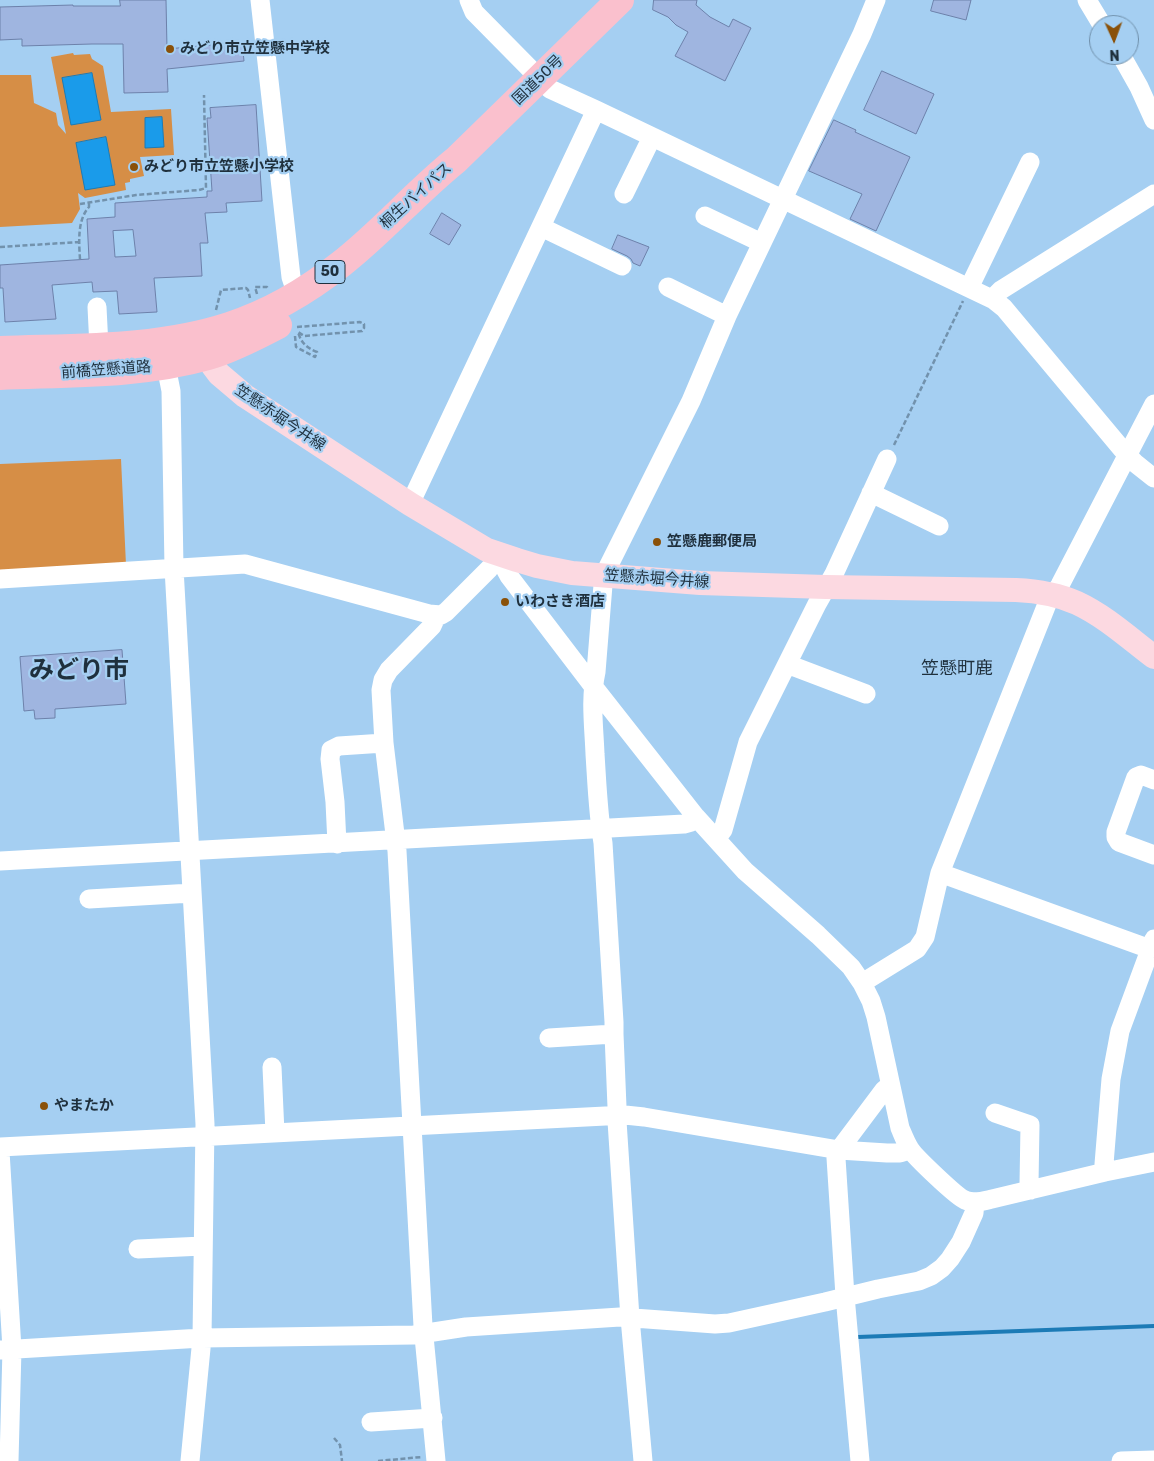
<!DOCTYPE html>
<meta charset="utf-8">
<style>
body{margin:0}
#map{position:relative;width:1154px;height:1461px;overflow:hidden;background:#a5cff2;font-family:Rubik,sans-serif}
canvas{display:block}
.north{position:absolute;left:1089px;top:15px;width:50px;height:50px;box-sizing:border-box;background:#a5cff2;border:1px solid #6f8faa;border-radius:50%;rotate:178deg;font-size:14px;font-weight:700;line-height:20px;text-align:center;color:#1f303d}
.north::after{content:'';display:block;margin:auto;width:18px;height:22px;background:#8a5109;clip-path:polygon(50% 0,100% 100%,50% 72%,0 100%)}
</style>
<div id="map">
<canvas width="1154" height="1461"></canvas>
<div class="north">N</div>
</div>
<script>
const context = document.querySelector('canvas').getContext('2d');
context.lineJoin = 'round';
function paint(path, color) { context.fillStyle = color; context.fill(path, 'evenodd'); }
function strokePath(path, color, width, dash) { context.strokeStyle = color; context.lineWidth = width; context.lineCap = dash ? 'butt' : 'round'; context.setLineDash(dash || []); context.stroke(path); }
function label(font, color, halo, rows, align = 'center') {
  context.font = font + ' Rubik,"Noto Sans JP",sans-serif'; context.lineWidth = 4.5; context.setLineDash([]); context.textBaseline = 'middle'; context.strokeStyle = halo; context.fillStyle = color; for (const [text, x, y, turn = 0] of rows) {
    context.save(); context.translate(x, y); context.rotate((+turn || 0) * Math.PI / 180); context.textAlign = isNaN(turn) ? turn : align; if (halo) context.strokeText(text, 0, 0); context.fillText(text, 0, 0); context.restore();
  }
}
const green = new Path2D(`
 M73 53 74 55 90 54 92 59 103 66 111 112 171 109 174 155 140 157 144 176 130 179V182L125 183 126 190 85 198 78 193 80 209 72 223 0 227V75H31L34 103 56 113 58 125 66 134 51 57Z
 M121 459 126 565 0 571V464Z`);
const water = new Path2D(`
 M92 73 101 120 71 125 62 78Z
 M162 117 164 147 145 148V118Z
 M106 137 115 185 85 190 76 143Z`);
const stream = new Path2D(`
 M858 1337 1154 1326`);
const building = new Path2D(`
 M120 0H166L167 49 242 42 244 61 167 69 168 92 124 93 123 44H92L22 46V39L0 40V7L73 5V6H120Z
 M654 0H697L696 5 710 17 729 27 733 19 751 28 725 81 675 56 688 32 676 25 668 17 653 10Z
 M934 0H971L966 20 931 11Z
 M882 71 934 94 916 134 864 110Z
 M256 105 262 201 226 203 227 212 205 213 208 243H200L202 276 154 278 157 312 119 314 117 291 93 292 92 282 52 285 56 319 5 322 3 288H0V265L89 259 87 219 115 217V203L207 197V191H212L207 118H211L210 108ZM133 230 136 256 115 257 113 231Z
 M834 120 856 130 855 132 910 157 876 231 850 219 862 194 809 171Z
 M442 213 461 225 449 245 430 234Z
 M618 235 649 247 640 266 633 263 631 259 627 256 612 249Z
 M122 650 126 704 55 709V718L35 719 34 710 24 711 20 657Z`);
const path = new Path2D(`
 M80 204 136 195 199 190 206 188 204 95
 M0 247 79 242
 M80 259C79 243 77 220 89 207V203
 M257 294 255 287H267L268 289
 M216 310 221 290 246 288 248 290 250 298
 M297 327 360 322 364 324V328L362 331 304 336 298 332
 M295 336 296 347 315 357 317 352C307 348 301 343 298 332
 M894 445 963 301
 M334 1438 340 1445 342 1461
 M378 1461 422 1457`);
const minor = new Path2D(`
 M260 0 291 277 297 295
 M469 0 474 12 550 89 596 110 994 300 1004 308 1121 448 1135 463 1154 478
 M1087 0 1102 25
 M1121 55 1139 87 1154 120
 M624 194 652 137
 M705 216 762 243
 M541 227 622 266
 M668 287 727 316
 M969 288 1030 162
 M994 300 996 295 1001 290 1154 194
 M97 307 99 347
 M166 366 171 391 174 568 205 1124 202 1338 190 1461
 M871 493 939 526
 M410 504 596 110
 M500 555 503 565 509 576 593 686 696 817 745 871 818 935 851 967 862 983 871 1001 876 1017 900 1128C903 1135 906 1143 910 1149 915 1157 957 1197 965 1200 973 1204 983 1201 992 1199L1105 1172 1154 1162
 M0 579 245 564 429 614 441 615 446 612 489 569 500 555
 M787 664 866 694
 M1154 780 1141 775 1136 777 1116 832V837L1119 842 1154 855
 M716 839 723 830 748 742 817 604 834 574 887 459
 M337 844 335 802 330 759 331 750 339 746 384 743
 M0 861 684 824 691 822 696 817
 M940 873 1150 949
 M89 899 192 893
 M862 983 917 949 925 937 940 873 1047 604 1060 585 1154 404
 M549 1038 614 1034
 M272 1067 275 1133
 M995 1113 1030 1125 1029 1184 1031 1190
 M0 1147 625 1115 644 1117 839 1150 887 1153H900L910 1150
 M0 1151 12 1349 9 1461
 M1105 1172 1104 1164 1111 1079 1120 1031 1154 939
 M138 1249 203 1246
 M0 1350 202 1338 414 1335 466 1327 620 1317 715 1324 729 1323 825 1302 878 1289 919 1281 931 1276 942 1268 950 1259 961 1242 974 1213 975 1202
 M371 1422 433 1418
 M436 1461 423 1326 397 851 384 743 381 690 383 680 389 670 432 626 437 615
 M643 1461 630 1318 617 1121V1107L614 1034V1022L603 843C598 814 597 784 595 754 594 727 590 699 596 672L603 585 606 571 691 401 727 316 862 34 876 0
 M860 1461 845 1296 836 1158 839 1150 884 1090 890 1085
 M1121 1461 1154 1460`);
const major = new Path2D(`
 M194 345 204 350 210 356 213 366 219 374 245 396 410 504 487 550 517 560 537 566 572 573 700 583 826 587 1016 590C1037 591 1057 594 1077 603 1105 616 1129 638 1154 657`);
const highway = new Path2D(`
 M0 350C76 347 155 350 229 326 269 313 307 291 341 264 381 233 415 193 456 160L620 0
 M0 376C69 373 141 375 208 356 229 350 259 335 278 325`);
const markers = [
 [170,49,5,"#8a5109"],
 [134,167,5,"#8a5109"],
 [657,542,5,"#8a5109"],
 [505,602,5,"#8a5109"],
 [44,1106,5,"#8a5109"]
];
const shields = [
 [330,272,30]
];
const shieldNames = [
 ["50",330,272]
];
const poiNames = [
 ["みどり市立笠懸中学校",180,49],
 ["みどり市立笠懸小学校",144,167],
 ["笠懸鹿郵便局",667,542],
 ["いわさき酒店",515,602],
 ["やまたか",54,1106]
];
const streetNames = [
 ["国道50号",538,80,-44],
 ["桐生バイパス",416,196,-42],
 ["前橋笠懸道路",106,370,-4],
 ["笠懸赤堀今井線",280,418,34],
 ["笠懸赤堀今井線",657,579,4]
];
const quarterNames = [
 ["笠懸町鹿",957,669]
];
const townNames = [
 ["みどり市",79,671]
];
paint(green, '#d68e46');
paint(water, '#1a9bea');
strokePath(water, '#1c7bb6', 1);
strokePath(stream, '#1c7bb6', 4);
paint(building, '#9fb5e0');
strokePath(building, '#6d81aa', 1);
strokePath(path, '#7292ad', 2.5, [5, 2.5]);
strokePath(minor, '#fff', 19);
strokePath(major, '#fcd9e1', 24);
strokePath(highway, '#fac0cd', 28);
for (const [x, y, r, color] of markers) { const dot = new Path2D(); dot.arc(x, y, r, 0, 2 * Math.PI); context.fillStyle = color; context.fill(dot); strokePath(dot, '#a5cff2', 2); }
for (const [x, y, w] of shields) { const box = new Path2D(); box.roundRect(x - w / 2, y - 11.5, w, 23, 4); context.fillStyle = '#a5cff2'; context.fill(box); strokePath(box, '#1f303d', 1); }
label('bold 14px', '#1f303d', null, shieldNames);
label('bold 15px', '#1f303d', '#a5cff2', poiNames, 'left');
label('15px', '#1f303d', '#a5cff2', streetNames);
label('18px', '#1f303d', '#a5cff2', quarterNames);
label('bold 25px', '#1f303d', '#a5cff2', townNames);
</script>
